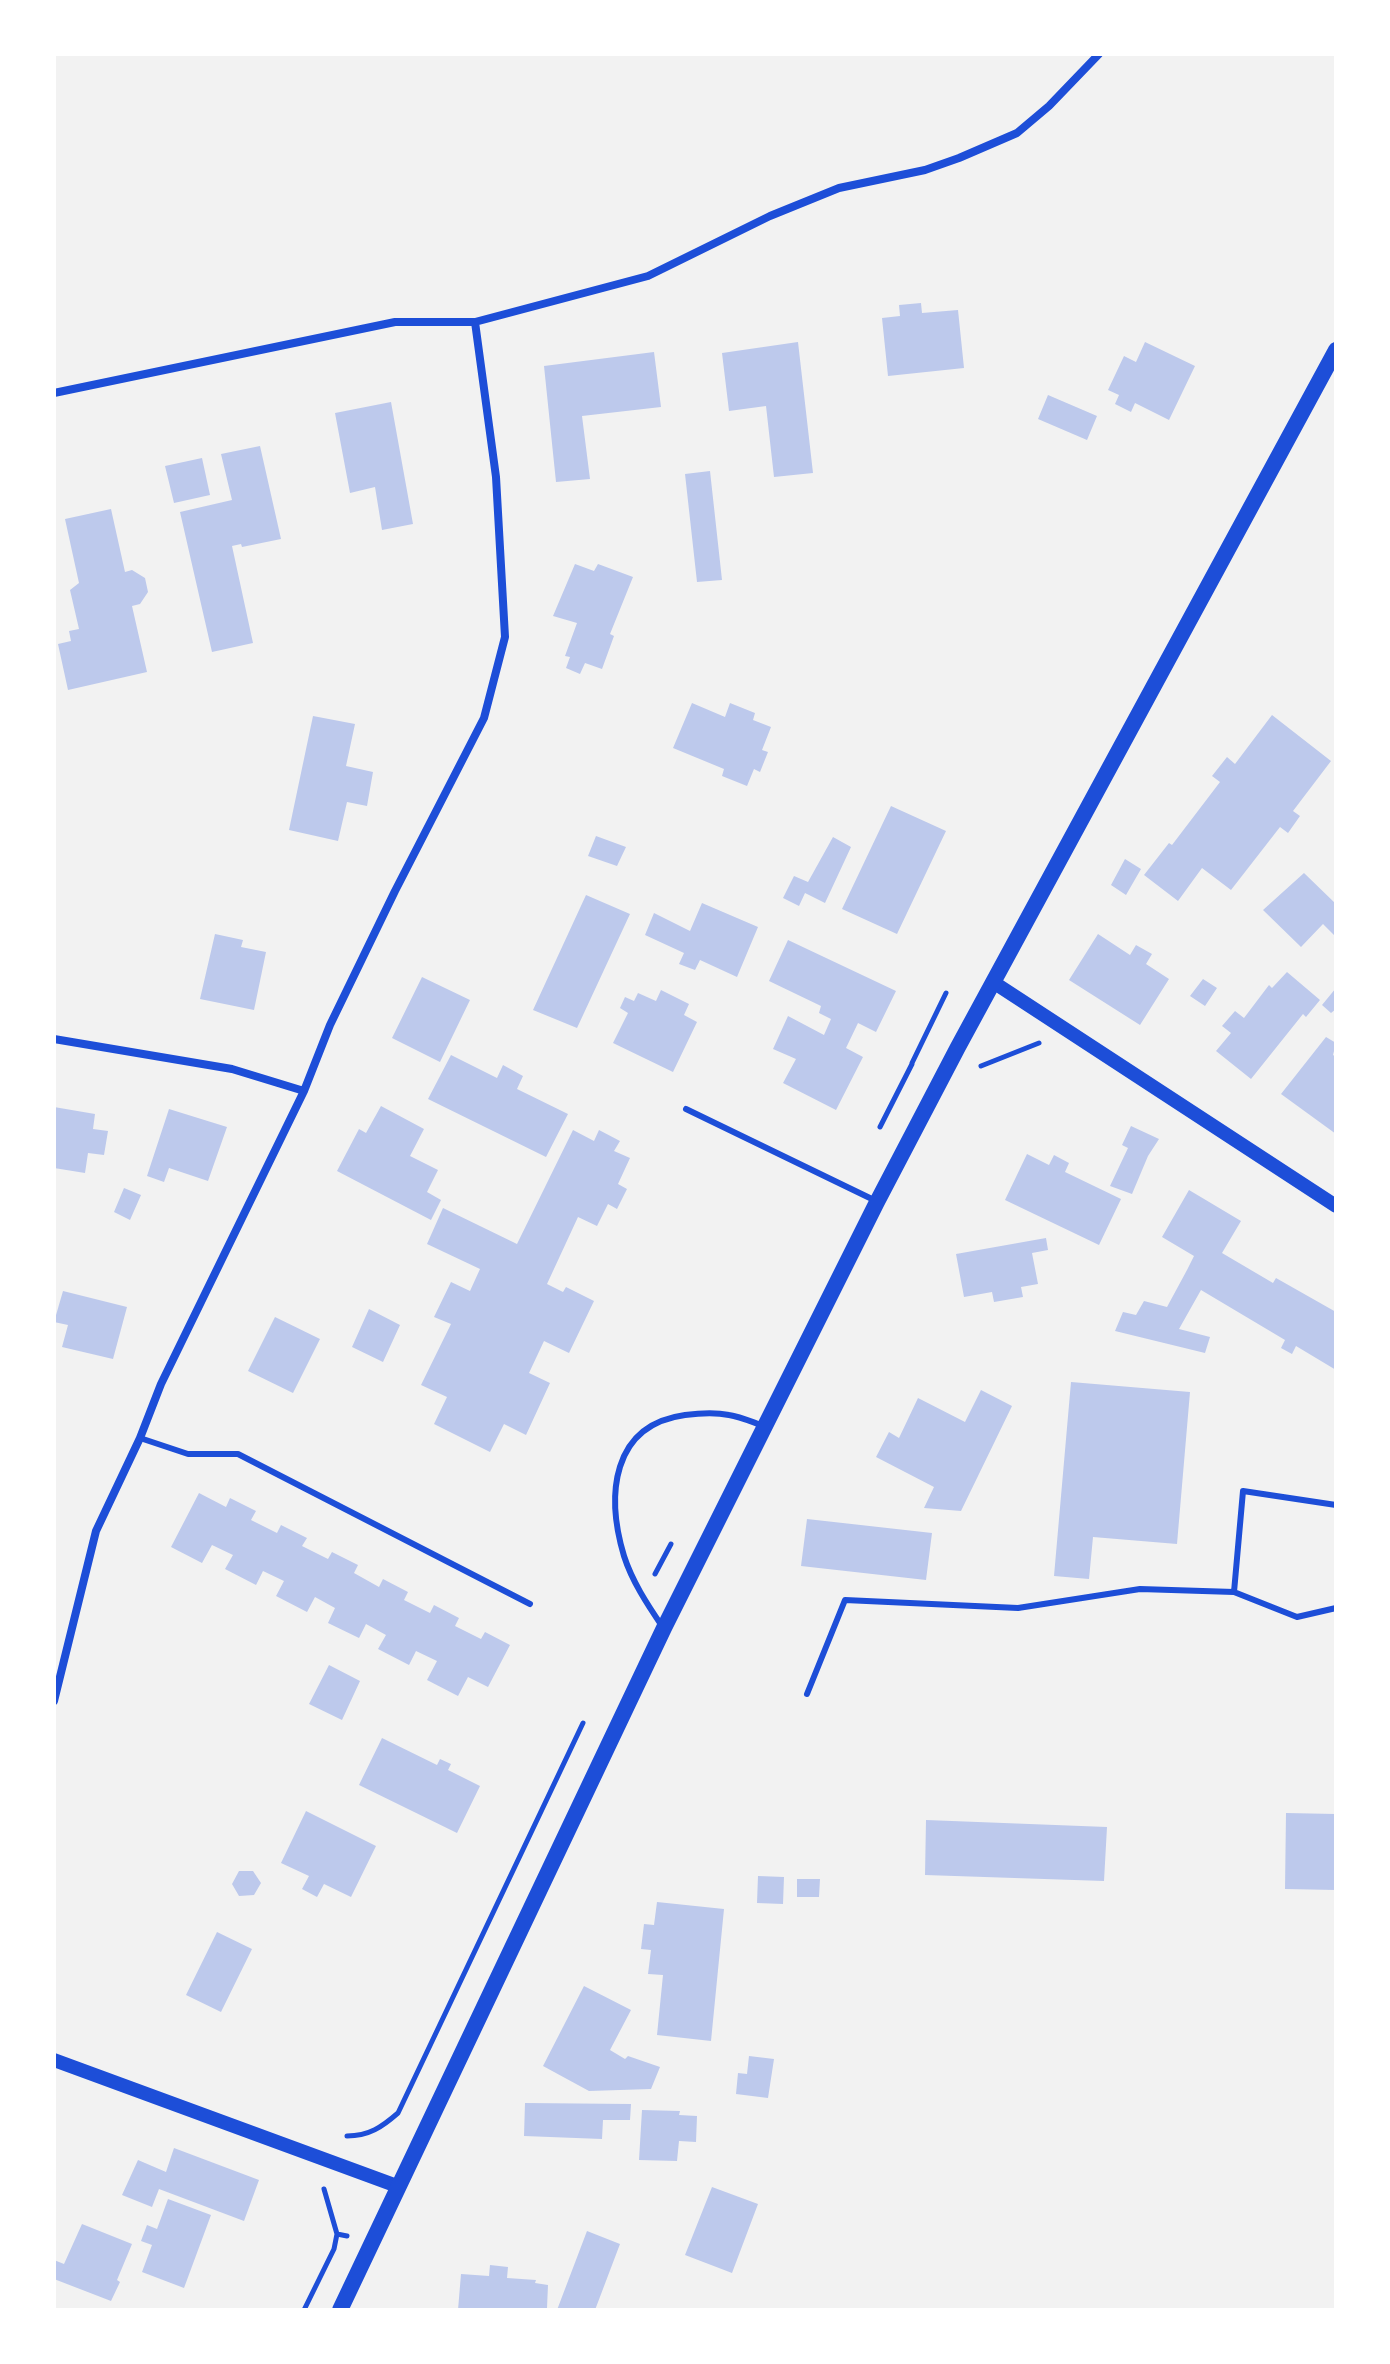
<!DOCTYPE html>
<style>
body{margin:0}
#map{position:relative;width:1390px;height:2364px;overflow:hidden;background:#f2f2f2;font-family:Poppins,sans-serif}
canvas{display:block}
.frame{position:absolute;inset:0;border:56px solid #fff;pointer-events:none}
</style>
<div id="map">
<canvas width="1390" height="2364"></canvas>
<div class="frame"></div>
</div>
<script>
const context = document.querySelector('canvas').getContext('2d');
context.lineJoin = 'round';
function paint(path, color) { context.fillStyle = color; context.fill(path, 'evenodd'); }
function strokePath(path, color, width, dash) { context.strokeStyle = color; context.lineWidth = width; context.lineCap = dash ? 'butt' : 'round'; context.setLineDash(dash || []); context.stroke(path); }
const building = new Path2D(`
 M921 303 922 313 958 310 964 368 888 376 882 318 900 316 899 305Z
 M798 342 813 473 774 477 766 406 729 411 722 353Z
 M1145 342 1195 366 1169 420 1135 403 1131 412 1115 404 1119 395 1108 390 1124 356 1136 362Z
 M654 352 661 407 582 416 590 479 556 482 544 366Z
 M1048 395 1097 416 1087 440 1038 419Z
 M391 402 413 524 382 530 375 487 350 493 335 413Z
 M260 446 281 539 242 547 241 544 232 546 253 643 212 652 180 512 232 500 221 454Z
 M202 458 210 495 174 503 165 466Z
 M710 471 722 580 697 582 685 474Z
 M111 509 125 572 132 570 145 578 148 592 140 604 132 606 147 672 68 690 58 644 71 641 69 631 79 629 70 590 79 583 65 519Z
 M575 564 594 571 598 564 633 577 610 634 614 636 602 669 585 663 580 674 566 668 570 657 565 656 577 623 553 616Z
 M692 703 725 717 730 703 755 713 753 720 771 727 762 750 768 752 760 772 754 769 747 786 722 776 724 769 673 748Z
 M1272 715 1331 761 1293 811 1300 816 1288 833 1280 827 1231 890 1202 868 1178 901 1144 875 1169 843 1172 845 1220 782 1212 776 1227 757 1235 764Z
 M313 716 355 724 346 766 373 772 367 806 347 802 338 841 289 830Z
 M891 806 946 831 897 934 842 909Z
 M596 836 626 847 617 866 588 856Z
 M833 837 851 847 825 903 805 893 799 906 783 898 794 876 808 882Z
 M1125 859 1141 869 1126 895 1111 885Z
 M1304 873 1336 904V937L1323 924 1301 947 1263 910Z
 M586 895 630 914 577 1028 533 1010Z
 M702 903 758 927 737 977 700 960 695 970 679 964 684 953 645 935 654 913 690 931Z
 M215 934 243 940 241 947 266 952 254 1010 200 999Z
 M1098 934 1130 955 1136 945 1152 954 1146 964 1169 979 1140 1025 1069 980Z
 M788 940 896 991 876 1032 858 1023 846 1048 863 1057 836 1110 783 1083 796 1059 773 1049 788 1016 824 1035 831 1019 819 1013 821 1006 769 981Z
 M1287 972 1320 1000 1306 1017 1303 1014 1251 1079 1216 1051 1231 1033 1222 1026 1235 1011 1244 1018 1269 985 1272 988Z
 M422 977 470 1000 440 1062 392 1038Z
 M1203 979 1217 988 1205 1006 1190 996Z
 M1336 988V1009L1331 1013 1322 1005Z
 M661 990 689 1004 684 1015 697 1022 673 1072 613 1043 628 1013 620 1008 625 997 634 1001 638 993 656 1001Z
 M1326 1037 1336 1043 1333 1055 1336 1057V1134L1281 1094Z
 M451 1055 497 1078 503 1065 523 1076 517 1089 568 1114 546 1157 428 1099Z
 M381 1106 424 1129 410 1156 438 1170 427 1192 441 1200 431 1220 337 1171 359 1129 366 1133Z
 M54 1107 95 1114 93 1129 108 1131 104 1155 88 1153 85 1173 54 1168Z
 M169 1109 227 1127 208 1181 169 1168 164 1182 147 1176Z
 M1131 1126 1159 1139 1148 1156 1132 1194 1110 1186 1128 1148 1122 1145Z
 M573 1130 594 1141 599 1130 620 1141 614 1151 630 1158 618 1184 627 1189 617 1209 608 1204 597 1226 578 1217 547 1284 563 1292 566 1287 594 1301 569 1353 544 1341 529 1373 550 1383 526 1435 504 1424 490 1452 434 1424 447 1397 421 1385 451 1324 434 1317 451 1282 470 1291 480 1269 427 1244 443 1208 517 1244Z
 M1027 1154 1049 1165 1054 1155 1069 1163 1065 1172 1121 1199 1099 1245 1005 1200Z
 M124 1188 141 1195 130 1220 114 1212Z
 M1189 1190 1241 1221 1222 1253 1273 1283 1276 1278 1336 1312V1370L1296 1346 1292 1354 1281 1348 1285 1340 1201 1290 1179 1329 1210 1337 1205 1353 1115 1331 1123 1312 1136 1315 1144 1301 1167 1307 1187 1270 1194 1256 1162 1237Z
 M1046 1238 1048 1250 1032 1253 1038 1284 1021 1287 1023 1297 994 1302 992 1292 964 1297 956 1254Z
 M63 1291 127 1307 113 1359 62 1347 68 1325 54 1322Z
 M369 1309 400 1325 383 1362 352 1347Z
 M275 1317 320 1339 293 1393 248 1371Z
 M1071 1382 1190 1392 1177 1544 1093 1537 1089 1579 1054 1576Z
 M981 1390 1012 1406 961 1511 924 1508 934 1487 876 1457 889 1432 899 1438 918 1398 965 1422Z
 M199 1493 226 1507 230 1498 256 1511 251 1520 277 1533 281 1525 307 1538 302 1546 328 1559 332 1552 358 1565 354 1573 379 1587 383 1579 408 1592 404 1600 430 1613 434 1605 459 1618 455 1626 481 1639 485 1632 510 1645 488 1687 468 1677 458 1696 427 1680 437 1661 416 1651 409 1665 378 1649 386 1635 366 1624 359 1638 328 1623 335 1608 315 1597 307 1612 276 1596 284 1581 263 1571 256 1585 225 1569 233 1555 212 1545 202 1563 171 1547Z
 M807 1519 932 1533 926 1580 801 1566Z
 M329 1665 360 1681 342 1720 309 1704Z
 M382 1738 437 1765 440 1759 451 1764 448 1770 480 1786 457 1833 359 1785Z
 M306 1811 376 1846 351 1897 324 1884 317 1897 302 1889 309 1876 281 1863Z
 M1286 1813 1336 1814V1890L1285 1889Z
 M926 1820 1107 1827 1104 1881 925 1875Z
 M239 1871H253L261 1883 254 1895 239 1896 232 1884Z
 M758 1876 784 1877 783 1904 757 1903Z
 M797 1879H820L819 1897H797Z
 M657 1902 724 1909 711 2041 657 2035 663 1975 648 1974 651 1950 641 1949 644 1924 654 1925Z
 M217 1932 252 1949 221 2012 186 1995Z
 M584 1986 631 2010 610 2050 625 2059 628 2056 660 2067 651 2089 589 2091 543 2066Z
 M749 2056 774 2059 768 2098 736 2094 738 2073 747 2074Z
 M525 2103 631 2104 630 2120H603L602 2139 524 2136Z
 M642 2110 680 2111 679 2115 697 2116 696 2142 679 2141 677 2161 639 2160Z
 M174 2148 259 2180 244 2221 159 2189 152 2207 122 2195 138 2160 166 2172Z
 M712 2187 758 2204 732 2273 685 2255Z
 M168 2199 211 2215 184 2288 142 2272 152 2245 141 2241 147 2225 157 2229Z
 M82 2224 132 2244 117 2280 120 2282 111 2301 54 2279V2260L64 2264Z
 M587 2231 620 2244 595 2310H557Z
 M490 2265 508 2267 507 2278 536 2280 535 2283 548 2285 547 2308 458 2310 461 2274 489 2276Z`);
const path = new Path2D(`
 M912 1063 946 993
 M981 1066 1039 1043
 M880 1127 912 1064
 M655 1574 671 1544
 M347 2136C369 2136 382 2127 398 2113L583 1723
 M324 2189 337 2234 347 2236
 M304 2310 334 2249 337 2234`);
const service = new Path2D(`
 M686 1109 874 1200
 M140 1438 188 1454H238L530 1604
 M1234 1592 1297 1617 1336 1608
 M662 1626C647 1604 632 1581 624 1556 606 1496 611 1425 685 1415 700 1413 715 1412 729 1415 741 1417 752 1422 764 1426
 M807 1694 845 1600 1018 1608 1140 1589 1234 1592 1243 1491 1336 1505`);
const minor = new Path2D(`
 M54 393 395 322H475L648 276 770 216 839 188 925 170 959 158 1017 133 1049 106 1099 54
 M54 1039 232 1069 304 1091
 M54 1701 96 1531 140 1438 161 1384 304 1091 330 1025 395 891 484 718 505 637 496 477 475 322`);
const tertiary = new Path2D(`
 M993 982 1336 1206
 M54 2060 397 2186`);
const secondary = new Path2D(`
 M340 2310 664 1628 877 1202 958 1047 1336 350`);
paint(building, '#bdc9ec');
strokePath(path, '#1d4ed8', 5);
strokePath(service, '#1d4ed8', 6);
strokePath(minor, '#1d4ed8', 8);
strokePath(tertiary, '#1d4ed8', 14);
strokePath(secondary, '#1d4ed8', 16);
</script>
